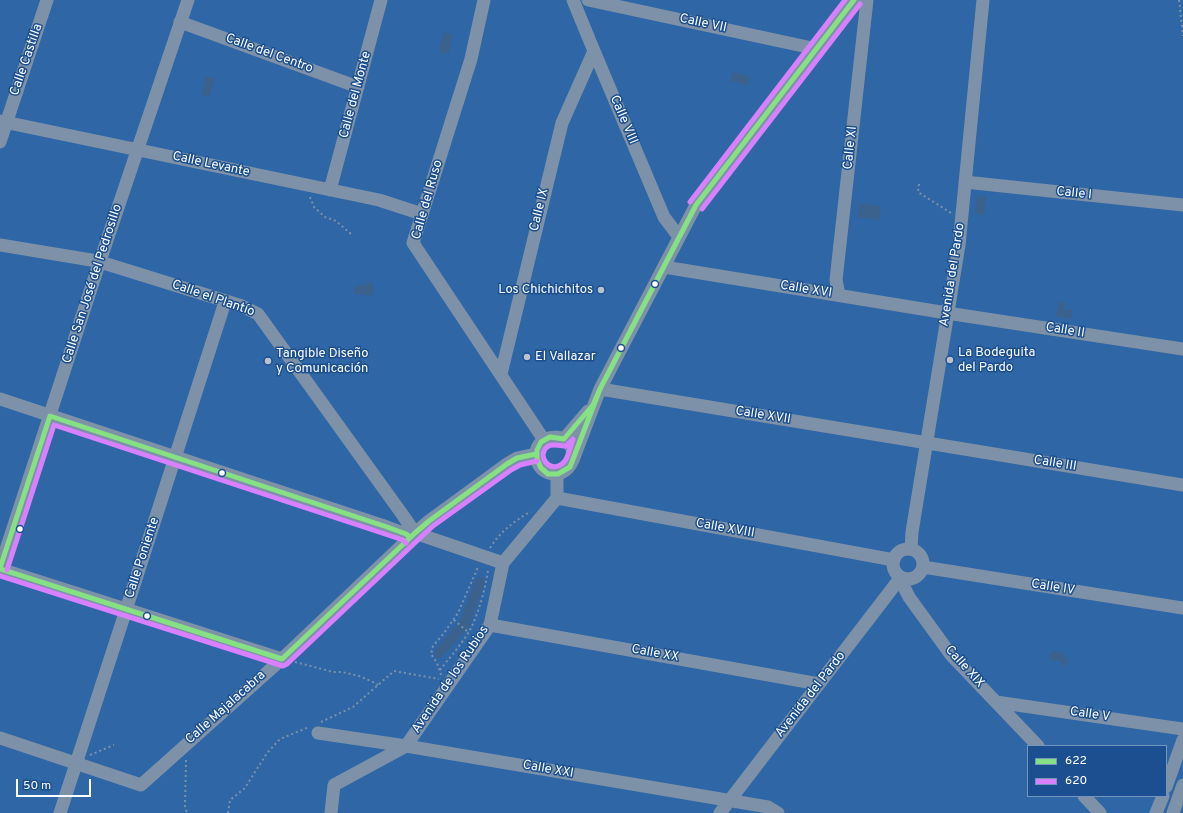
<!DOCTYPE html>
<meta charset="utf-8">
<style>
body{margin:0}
#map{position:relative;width:1183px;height:813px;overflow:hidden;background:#365274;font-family:Overpass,sans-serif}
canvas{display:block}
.legend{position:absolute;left:1027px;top:745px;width:140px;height:52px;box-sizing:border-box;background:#1b4f8f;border:1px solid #7695bc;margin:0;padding:5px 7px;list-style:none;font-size:12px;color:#fff}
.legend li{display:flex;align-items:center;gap:8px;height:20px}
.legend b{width:20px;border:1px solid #7695bc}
.scale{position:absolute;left:16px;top:779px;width:75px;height:18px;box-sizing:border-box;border:2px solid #fff;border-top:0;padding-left:5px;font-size:12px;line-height:14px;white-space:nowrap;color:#fff;-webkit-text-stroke:3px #1b4f8f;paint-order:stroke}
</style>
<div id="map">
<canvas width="1183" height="813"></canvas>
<ul class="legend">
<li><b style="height:5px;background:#86e183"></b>622</li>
<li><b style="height:5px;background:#d880ff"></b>620</li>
</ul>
<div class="scale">50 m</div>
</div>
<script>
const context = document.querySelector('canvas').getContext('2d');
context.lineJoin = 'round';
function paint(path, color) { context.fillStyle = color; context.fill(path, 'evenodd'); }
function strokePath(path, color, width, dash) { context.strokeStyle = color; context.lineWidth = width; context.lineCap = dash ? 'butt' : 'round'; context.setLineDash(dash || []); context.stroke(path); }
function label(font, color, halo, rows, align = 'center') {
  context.font = font + ' Overpass,sans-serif'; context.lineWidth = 3; context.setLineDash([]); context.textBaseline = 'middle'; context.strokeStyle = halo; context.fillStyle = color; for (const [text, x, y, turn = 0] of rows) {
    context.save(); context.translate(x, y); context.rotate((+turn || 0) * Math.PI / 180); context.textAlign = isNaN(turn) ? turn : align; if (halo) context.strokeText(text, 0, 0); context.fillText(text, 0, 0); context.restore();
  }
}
const green = new Path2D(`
 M0 0H1183V813H0ZM1028 746H1166V796H1028Z`);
const water = new Path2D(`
 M444 32 453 34 449 52 443 54 439 49Z
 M733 71 750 77 747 86 730 80Z
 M206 76 215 79 209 97 201 94Z
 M977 196H986L984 215 975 214Z
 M860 203 881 206 879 220 858 217Z
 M368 282H371L375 289 371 296 354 294V286L367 284Z
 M1059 302 1066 303 1065 307H1063V309L1072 310 1071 319 1056 316Z
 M1053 651C1063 651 1069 656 1067 665L1063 666C1059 657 1056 663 1050 660L1049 655Z`);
const canal = new Path2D(`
 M439 653 465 623 480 582`);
const path = new Path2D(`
 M1179 0 1183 36
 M919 184 918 192 951 213
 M310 197 314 207 325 217 336 221 351 234
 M490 548C500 532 512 523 528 513L531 512
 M454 620 468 632
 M295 662 333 672H342L359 676 373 682 378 685
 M440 670C450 657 462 644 470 630 479 612 485 590 488 570
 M441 675 437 663 431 654 433 646 444 633 458 613 478 567
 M321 722 353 707 394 671 439 679
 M90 755 114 745
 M186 760 185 806 187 813
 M228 813 230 800 245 788 267 753 280 739 309 727`);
const minor = new Path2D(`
 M484 0 471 59 413 243 544 440
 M573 0 594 51 664 217 679 237
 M588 0 817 49
 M180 22 358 87
 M0 121 379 200 422 214
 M0 142 47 0
 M965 182 1183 205
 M330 190 381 0
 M0 245 97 261 242 306 258 314 402 514 415 533 503 563
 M664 267 947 313 1183 349
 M839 295 836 280 867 0
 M501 374 562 123 594 51
 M600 389 1183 485
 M0 399 387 527 406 534 410 537
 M564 439 588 411
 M573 460C576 428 533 432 536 457 537 462 539 467 543 470 556 479 568 472 573 460L600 389 696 205 854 0
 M557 498 894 560
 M911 549 912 532 959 245 983 0
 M893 564a15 15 0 1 1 30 0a15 15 0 1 1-30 0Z
 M923 567 1183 608
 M0 568 100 261 188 0
 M0 569 282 659
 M905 579 904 587 909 597 951 655 1038 746
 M490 625 819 684
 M996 702 1183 729
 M318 733 406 746 768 807 778 813
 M0 738 141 785 282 659 415 533 429 521 507 464 517 458 536 454
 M1166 787 1183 740
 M1084 796 1100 813
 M60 813 126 610 225 302
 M331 813 334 785 406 746 490 625 503 563 557 498V474
 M720 813 901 577
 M1156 813 1163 796
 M1173 813 1183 785`);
const bus1 = new Path2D(`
 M696 205 854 0
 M600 389 570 467 558 474H548L541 468 537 459V450L541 442 550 437 564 439 593 405Z
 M600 389 696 205
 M600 389 696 205
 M0 568 50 416 387 527 406 534 410 537
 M0 569 282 659 415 533 429 521 507 464 517 458 536 454`);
const bus2 = new Path2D(`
 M690 202 845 0
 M702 209 860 4
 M573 439C571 444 568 459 564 462 550 476 536 455 547 447 552 443 560 446 566 446Z
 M7 570 54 425 385 534 403 540 406 543
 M0 576 283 666 287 664 420 538 433 526 511 470 520 465 537 461`);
const markers = [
 [655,284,3.5,"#fff"],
 [601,290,4,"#b9c2ce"],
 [621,348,3.5,"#fff"],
 [527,357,4,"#b9c2ce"],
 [950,360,4,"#b9c2ce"],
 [268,361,4,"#b9c2ce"],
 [222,473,3.5,"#fff"],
 [20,529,3.5,"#fff"],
 [147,616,3.5,"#fff"]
];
const streetNames = [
 ["Calle VII",703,24,12],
 ["Calle del Centro",269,54,20],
 ["Calle Castilla",27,60,-71],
 ["Calle del Monte",356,95,-75],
 ["Calle VIII",623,120,67],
 ["Calle XI",851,148,-84],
 ["Calle Levante",211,165,12],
 ["Calle I",1074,194,6],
 ["Calle del Ruso",428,200,-74],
 ["Calle IX",540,210,-76],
 ["Avenida del Pardo",953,275,-81],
 ["Calle San José del Pedrosillo",93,284,-72],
 ["Calle XVI",806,290,9],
 ["Calle el Plantío",213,299,19],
 ["Calle II",1065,331,9],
 ["Calle XVII",763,416,9],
 ["Calle III",1055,464,9],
 ["Calle XVIII",725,529,10],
 ["Calle Poniente",143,558,-72],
 ["Calle IV",1053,588,9],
 ["Calle XX",655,654,10],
 ["Calle XIX",964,667,48],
 ["Avenida de los Rubios",451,680,-56],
 ["Avenida del Pardo",811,695,-52],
 ["Calle Majalacabra",226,708,-42],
 ["Calle V",1090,715,8],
 ["Calle XXI",548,770,10]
];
const poiNames = [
 ["Los Chichichitos",593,290,"right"],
 ["La Bodeguita",958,353],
 ["del Pardo",958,368],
 ["Tangible Diseño",276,354],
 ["y Comunicación",276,369],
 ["El Vallazar",535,357]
];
paint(green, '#2f66a5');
paint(water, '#3b618d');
strokePath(canal, '#3b618d', 10);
strokePath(path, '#7d92a8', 2, [2, 3]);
strokePath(minor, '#7d92a8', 13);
strokePath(bus1, '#86e183', 5);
strokePath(bus2, '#d880ff', 5);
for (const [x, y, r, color] of markers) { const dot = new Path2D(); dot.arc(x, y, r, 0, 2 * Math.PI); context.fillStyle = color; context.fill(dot); strokePath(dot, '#1b4f8f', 1.5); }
label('13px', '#fff', '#1b4f8f', streetNames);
label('13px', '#fff', '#1b4f8f', poiNames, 'left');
</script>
